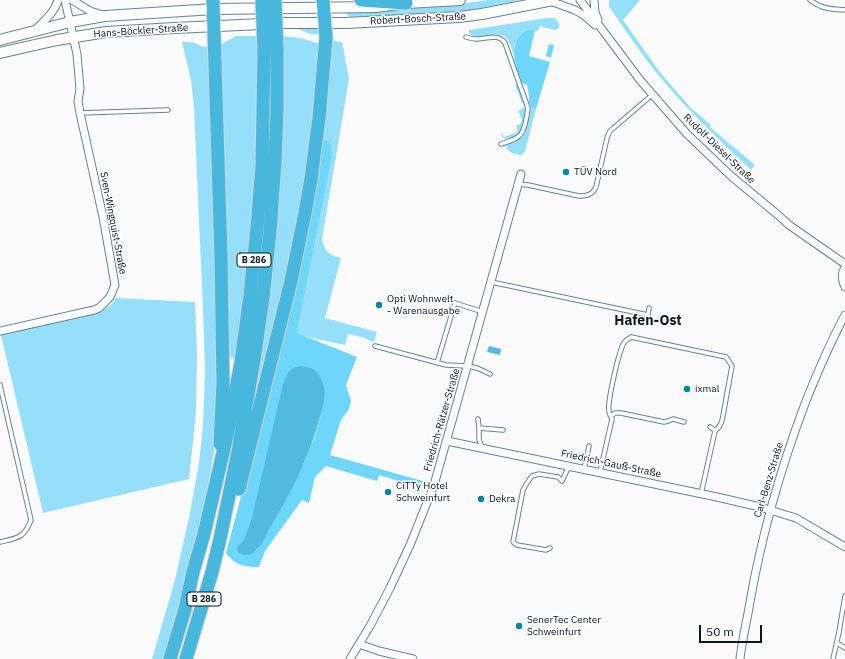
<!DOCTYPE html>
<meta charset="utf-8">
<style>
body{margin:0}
#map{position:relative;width:845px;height:659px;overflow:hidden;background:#fbfbfb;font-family:"IBM Plex Sans",sans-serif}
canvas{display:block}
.scale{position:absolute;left:699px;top:625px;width:63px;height:18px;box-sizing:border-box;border:2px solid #0b181d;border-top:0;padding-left:5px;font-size:12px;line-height:14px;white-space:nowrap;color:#0b181d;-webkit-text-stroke:3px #fff;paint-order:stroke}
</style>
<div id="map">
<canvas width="845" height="659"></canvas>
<div class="scale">50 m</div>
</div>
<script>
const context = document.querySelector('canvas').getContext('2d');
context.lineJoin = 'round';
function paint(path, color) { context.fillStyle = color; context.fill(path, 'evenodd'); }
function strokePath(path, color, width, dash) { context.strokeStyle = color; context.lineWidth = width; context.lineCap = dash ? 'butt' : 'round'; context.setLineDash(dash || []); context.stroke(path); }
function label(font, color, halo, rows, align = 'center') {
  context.font = font + ' "IBM Plex Sans",sans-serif'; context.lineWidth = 3; context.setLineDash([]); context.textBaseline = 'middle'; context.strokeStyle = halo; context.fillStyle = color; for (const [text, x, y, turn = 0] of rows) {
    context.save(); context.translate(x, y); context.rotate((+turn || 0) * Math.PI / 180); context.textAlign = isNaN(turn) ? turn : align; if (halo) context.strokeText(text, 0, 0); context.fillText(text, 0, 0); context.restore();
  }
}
const green = new Path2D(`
 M488 0H520L473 10 457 12 349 17 345 11 439 7Z
 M609 0H640L623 20 659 71 690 107 711 125 710 127 755 165 751 170C717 138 684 107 655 71 640 52 626 31 612 11L609 6Z
 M547 18H555C558 22 561 24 558 29L555 30 540 26 538 31 529 30 515 43 514 56C512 51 511 45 508 40 499 26 479 44 469 33V30Z
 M315 27 318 29 320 34H310L296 28Z
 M236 36H257C258 104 256 172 250 240 247 277 242 314 238 351L235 357 232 359 229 356 220 45Z
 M283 36 300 38 321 44 309 166 289 265 260 389 255 388 275 248 282 128 284 65Z
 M334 41 342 42 349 79 322 239C325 252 329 255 341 258L325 318 377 332 375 339 373 342 362 337 348 334 345 345 316 339 297 334 332 157 331 145 329 141 322 139 325 124 332 42Z
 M182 42C186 42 191 42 195 43 202 46 203 48 211 46L220 327 215 446 206 497 172 634 164 659H152L175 580 190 513 199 463 203 425 205 371 203 309 194 108 191 80Z
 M517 84C524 102 530 117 519 134 513 138 503 143 501 133H502L504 137 518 132 516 126 520 124 522 120 518 111 524 107 515 85Z
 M531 107 536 109 525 151 522 155C516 155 510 153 506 148L508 144 522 137 523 135Z
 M116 298 195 302 197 353 196 412 189 479 43 513 1 335 102 311 112 304Z`);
const forest = new Path2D(`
 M529 30H535L529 56 550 62 536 109 531 107 529 102V96L527 85 522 83C520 76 514 62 514 55 514 44 518 33 529 30Z
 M549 44 554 45 551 58 546 56Z
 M322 139 329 141 331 145 332 157 297 333 357 357 346 385 351 401 349 409 341 420 330 455 423 481 421 488 379 475 377 481 326 466 315 477 309 503 302 500 265 551 259 567C245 567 234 565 226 553L260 425 315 181C317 174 321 166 321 159 322 152 321 146 322 139ZM322 410 315 436 305 461 279 512 257 550 238 548 244 539 252 518Z`);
const water = new Path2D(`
 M489 346 501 349 500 355 487 352Z
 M301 366C305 367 310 367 313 369 318 372 323 382 324 387 326 398 322 410 319 420 309 458 290 494 270 528 266 535 262 546 255 551 250 556 245 556 239 553L237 548 244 539 252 518 283 384C287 373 289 368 301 366Z`);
const lane = new Path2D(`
 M810 0C822 9 830 9 845 10
 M466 37C469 38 472 39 476 39 486 39 499 33 505 43L528 108C527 115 525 132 519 136 515 140 507 142 501 144
 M80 113 168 110
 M518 184 528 185 579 196C587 196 592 195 596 187L607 138 610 131 652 95
 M491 282 648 315 649 308
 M375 346 446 365 468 366 477 368 490 374
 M437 363 455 303 483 312
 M0 385 31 520C24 538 18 538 0 542
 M611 416 615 413H621L664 422 668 421 673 419 684 422
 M478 419 479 428
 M710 427 713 429 715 431
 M482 448 479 439V428L503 430
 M584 469 589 446
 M600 472 612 419C611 416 609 414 609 411 607 403 619 350 624 343 625 340 629 339 631 337L726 357 732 366 722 421 719 427 715 431 701 494
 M550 548 546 550 517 545 513 542 523 490 527 483 532 476 539 474 558 477 562 481 569 466
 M837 643 845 648
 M833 659 839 632 845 596`);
const street = new Path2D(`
 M72 0 90 11 103 15
 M580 0 640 80 687 134 731 176 778 215 789 225 845 264
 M594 0 595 12 598 20
 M550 1 575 10 585 16 595 25
 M35 30C43 22 55 12 58 0
 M845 268C841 273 842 282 845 287
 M0 331 94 310 99 308 110 297 115 285 103 217 80 113 78 101 80 89 77 54 65 0
 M447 441 717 497 760 507 796 518 845 547
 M359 644 379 651 413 659
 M350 659 370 626 390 588 410 545 434 485 521 174
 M740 659C742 640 747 621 750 602 762 533 781 467 806 401 818 371 830 343 845 315`);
const secondary = new Path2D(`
 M0 40 70 22 105 16 214 9 376 7 406 3 460 0
 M0 53 57 40 106 32 174 28 285 23H346L459 17 482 14 553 0`);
const highway = new Path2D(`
 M213 0 221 257 223 383 220 444
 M361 0 406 3
 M239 489 291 281 305 213 311 179 319 118 326 37 323 0
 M170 659 185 609 193 572 204 534 229 427 241 362 250 296 257 228 262 166 264 49
 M186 659 212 572 220 539 238 452 254 360 263 297 270 232 275 161 277 109V49`);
const highwayBridge = new Path2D(`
 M262 0 264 49
 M275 0 277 49`);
const markers = [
 [566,172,4,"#0286a8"],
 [379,305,4,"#0286a8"],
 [687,389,4,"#0286a8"],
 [388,492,4,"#0286a8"],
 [481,499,4,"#0286a8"],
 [519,626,4,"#0286a8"]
];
const shields = [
 [254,260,34],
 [204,599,34]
];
const shieldNames = [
 ["B 286",254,260],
 ["B 286",204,599]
];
const streetNames = [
 ["Robert-Bosch-Straße",418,19,-3],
 ["Hans-Böckler-Straße",141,31,-4],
 ["Rudolf-Diesel-Straße",719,149,44],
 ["Sven-Wingquist-Straße",113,223,79],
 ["Friedrich-Rätzer-Straße",442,420,-74],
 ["Friedrich-Gauß-Straße",611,464,12],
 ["Carl-Benz-Straße",769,480,-73]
];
const poiNames = [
 ["TÜV Nord",574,172],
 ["Opti Wohnwelt",387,299],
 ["- Warenausgabe",387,311],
 ["ixmal",695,389],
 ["CiTTy Hotel",396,486],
 ["Schweinfurt",396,498],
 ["Dekra",489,499],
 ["SenerTec Center",527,620],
 ["Schweinfurt",527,632]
];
const districtNames = [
 ["Hafen-Ost",648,321]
];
paint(green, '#96dffb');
paint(forest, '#6fd6fb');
paint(water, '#52badf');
strokePath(lane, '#658592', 5.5);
strokePath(street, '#658592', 9);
strokePath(secondary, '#658592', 12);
strokePath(highway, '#d3d5d6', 15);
strokePath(lane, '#fff', 3.5);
strokePath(street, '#fff', 7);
strokePath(secondary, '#fff', 10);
strokePath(highway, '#48b7dd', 13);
strokePath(highwayBridge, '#d3d5d6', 15, []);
strokePath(highwayBridge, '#48b7dd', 13);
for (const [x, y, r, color] of markers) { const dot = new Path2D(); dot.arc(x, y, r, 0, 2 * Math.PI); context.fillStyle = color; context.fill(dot); strokePath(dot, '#fff', 1.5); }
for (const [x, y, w] of shields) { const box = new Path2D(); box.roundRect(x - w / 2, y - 7, w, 14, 3); context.fillStyle = '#fff'; context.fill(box); strokePath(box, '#0b181d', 1); }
label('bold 9px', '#0b181d', null, shieldNames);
label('10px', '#0b181d', '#fff', streetNames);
label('10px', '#0b181d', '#fff', poiNames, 'left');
label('bold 14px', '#0b181d', '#fff', districtNames);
</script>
